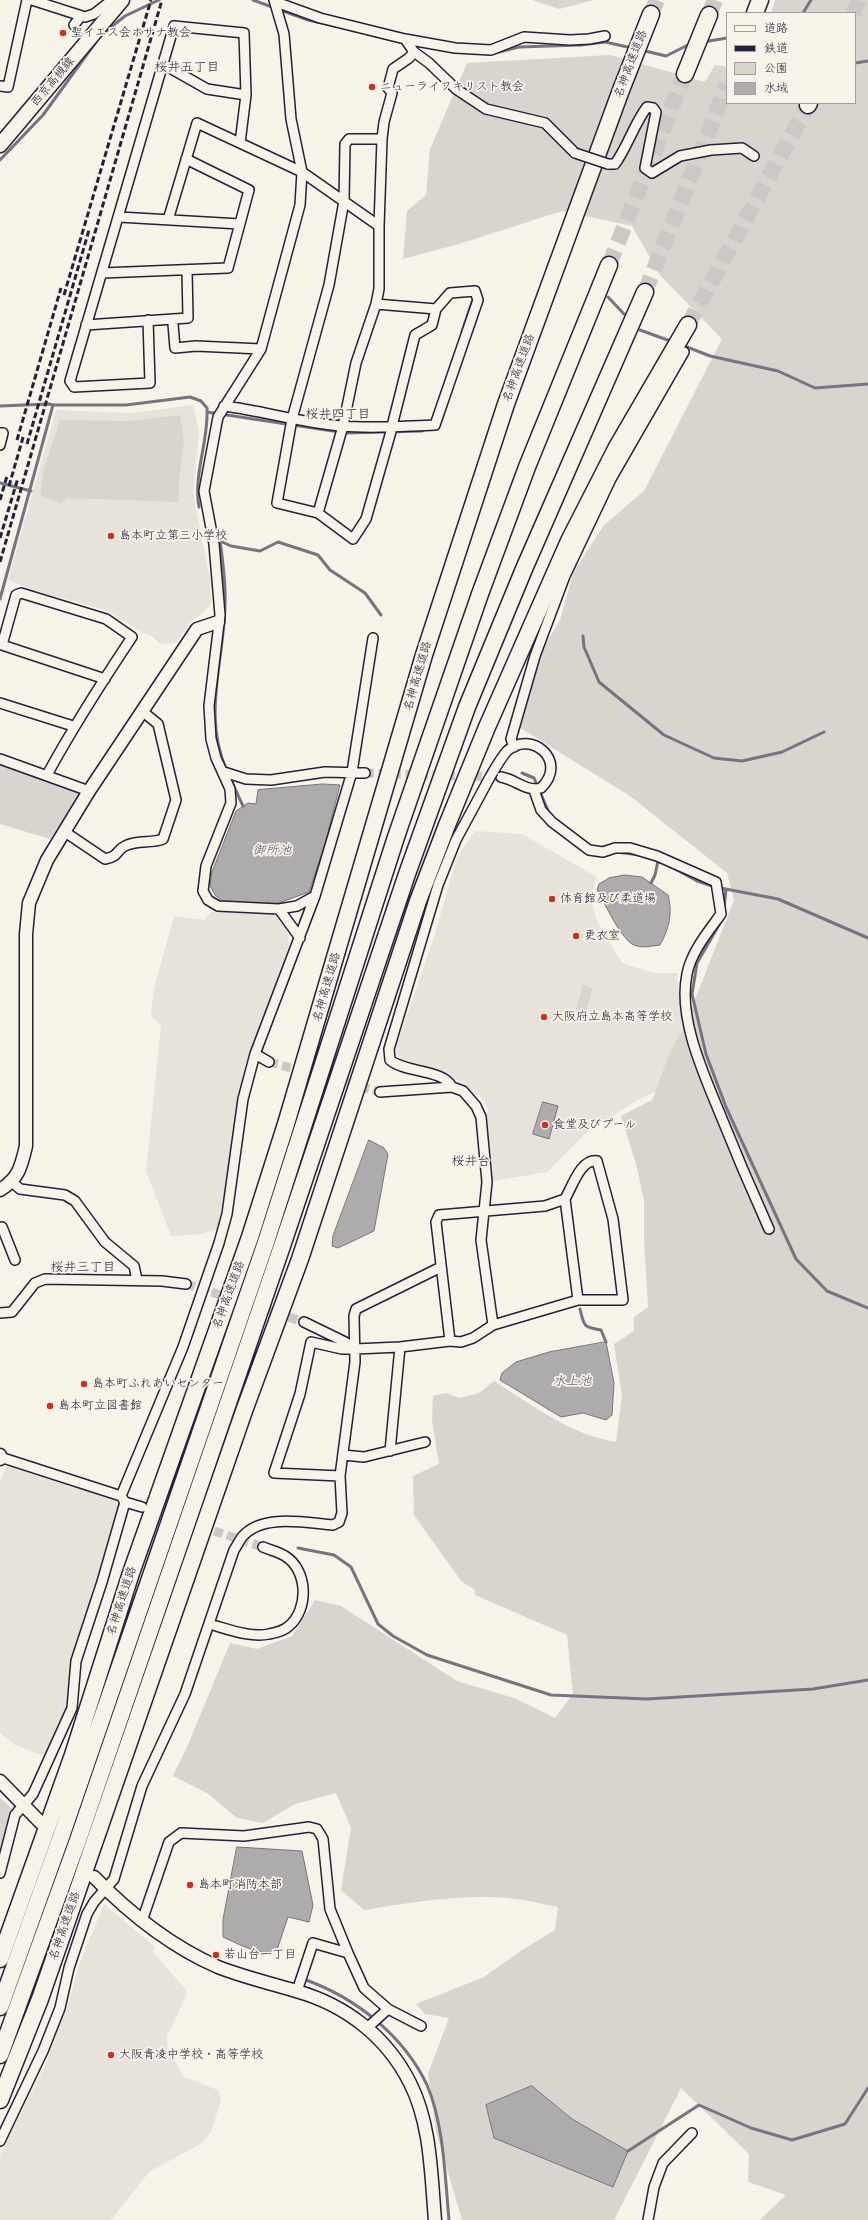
<!DOCTYPE html>
<meta charset="utf-8">
<style>
body{margin:0}
#map{position:relative;width:868px;height:2220px;overflow:hidden;background:#f7f3e8;font-family:Sriracha,"Klee One",sans-serif}
canvas{display:block}
.legend{position:absolute;left:726px;top:12px;width:130px;height:92px;box-sizing:border-box;background:#f7f3e8;border:1px solid #a29fa3;margin:0;padding:5px 7px;list-style:none;font-size:12px;color:#22223b}
.legend li{display:flex;align-items:center;gap:8px;height:20px}
.legend b{width:20px;border:1px solid #a29fa3}
</style>
<div id="map">
<canvas width="868" height="2220"></canvas>
<ul class="legend">
<li><b style="height:5px;background:#f7f3e8"></b>道路</li>
<li><b style="height:5px;background:#22223b"></b>鉄道</li>
<li><b style="height:11px;background:#d8d5cf"></b>公園</li>
<li><b style="height:11px;background:#aeabad"></b>水域</li>
</ul>
</div>
<script>
const context = document.querySelector('canvas').getContext('2d');
context.lineJoin = 'round';
function paint(path, color) { context.fillStyle = color; context.fill(path, 'evenodd'); }
function strokePath(path, color, width, dash) { context.strokeStyle = color; context.lineWidth = width; context.lineCap = dash ? 'butt' : 'round'; context.setLineDash(dash || []); context.stroke(path); }
function label(font, color, halo, rows, align = 'center') {
  context.font = font + ' Sriracha,"Klee One",sans-serif'; context.lineWidth = 3.5; context.setLineDash([]); context.textBaseline = 'middle'; context.strokeStyle = halo; context.fillStyle = color; for (const [text, x, y, turn = 0] of rows) {
    context.save(); context.translate(x, y); context.rotate((+turn || 0) * Math.PI / 180); context.textAlign = isNaN(turn) ? turn : align; if (halo) context.strokeText(text, 0, 0); context.fillText(text, 0, 0); context.restore();
  }
}
const built = new Path2D(`
 M193 405 199 432 193 493 210 580 211 602 208 608 191 622 176 643 160 644 152 636 145 634 105 610 29 589 8 580 56 410 130 413Z
 M475 831 522 834 597 877 591 894 593 909 598 923 622 963 655 973H677L684 1043 671 1084 638 1100 588 1131 547 1172 493 1181 485 1116 489 1110 479 1095H474L462 1082 442 1073 401 1061 395 1050 434 937 457 857Z
 M211 912 270 914 280 917 287 927 289 945 244 1069 218 1229 202 1234 171 1236 146 1171 161 1026 151 1015 154 988 174 916 204 920Z
 M10 1465 107 1494 114 1498 120 1505 72 1660 69 1708 46 1757 15 1745 0 1733V1482L6 1467Z
 M104 1904 155 1947 153 1952 186 1990 187 1994 167 2036 168 2048 184 2077 218 2090 221 2100 211 2132 202 2143 149 2172 111 2220H0V2155L46 2063 69 2002 78 1967Z`);
const green = new Path2D(`
 M532 0H594L559 9Z
 M775 0H868V2220H760L786 2195 748 2182 749 2154 681 2088 614 2220H462L436 2131 428 2074 449 2018 425 2014 416 2004 484 1977 519 1952 555 1930 558 1907C544 1905 530 1900 516 1899 466 1893 413 1902 364 1910L341 1890 351 1828 336 1793 295 1804 263 1823 237 1818 207 1793 173 1776 187 1747 230 1643 257 1649 292 1636 315 1600 341 1606 457 1681 514 1698 555 1718 573 1694 567 1635 475 1595V1590L461 1581 414 1515 413 1476 439 1464 432 1421 433 1396 446 1393 459 1398 479 1393 494 1381C532 1405 571 1435 616 1442L622 1396 614 1344 634 1331V1317L648 1307 644 1241V1200L636 1164 621 1116 652 1100C662 1077 668 1050 683 1030L734 900 727 873 630 796 509 721 518 710 530 671 560 620 574 571 604 525 644 491 722 339 660 275 632 226 562 211 462 243 403 259 407 211 426 195 430 149 467 63 610 55 705 82 715 65 727 67V103H855V13H771Z
 M180 415 184 442 179 481V500L177 502 66 498 62 504 40 495 44 469 60 420 129 421Z
 M0 764 79 790 80 795 50 839 0 824Z
 M583 985 593 988 584 1018 574 1015Z
 M0 1797 12 1809 0 1848Z`);
const water = new Path2D(`
 M323 784 340 785 325 844 309 892 273 905 230 903 221 900 215 895 210 886 212 872 236 811 248 803 256 804 258 790Z
 M625 875 642 877 668 895C673 913 669 929 660 945 652 946 640 949 632 944 620 936 607 908 600 895L597 890 599 884 609 878Z
 M543 1102 558 1106 549 1139 533 1134Z
 M369 1140 384 1148 388 1154 374 1231 338 1248 332 1246 333 1236Z
 M606 1342 614 1383 612 1415 606 1420 583 1413 561 1417 500 1380 502 1373 516 1362 549 1352Z
 M237 1847 302 1851 313 1905 309 1922 288 1917 277 1950C260 1957 239 1944 223 1937V1920Z
 M532 2086 572 2119 628 2151 613 2187 494 2138 486 2105Z`);
const stream = new Path2D(`
 M253 0 308 20 335 26
 M803 13 811 0
 M365 33 400 42
 M100 36 125 16 159 0
 M703 42 727 38
 M641 50 666 56 692 43
 M495 53 519 47 581 45 605 42 632 48
 M855 63 868 61
 M0 160 43 115 96 42
 M608 297 624 314
 M640 330 673 342
 M462 332 473 299
 M682 345 710 356 778 371 815 388 868 384
 M0 406 49 404 53 405H126L190 397 201 401 207 408C209 441 193 474 199 507
 M207 412 346 433 422 431 425 427
 M0 483 31 491
 M220 541C223 562 226 584 225 605 224 662 202 716 227 771
 M220 541 231 546 260 551 278 542 318 555 330 570 365 593 381 615
 M0 599 53 405
 M583 636 584 647 599 682 664 735 714 758 742 761 782 752 824 732
 M522 773 534 778 550 815
 M229 776 243 806
 M616 852 640 855
 M649 858 661 862
 M670 866 697 881 715 887 778 899 868 938
 M651 883 655 875 658 861
 M726 889 723 918 697 963 692 994 706 1054 726 1107 796 1259 827 1291 868 1308
 M580 1309C584 1326 583 1327 601 1330L606 1342
 M298 1548 334 1555 351 1567 378 1624 393 1636 427 1655 551 1695 647 1699 813 1689 868 1680
 M306 1980C356 1998 404 2036 427 2085 444 2124 445 2178 449 2220
 M628 2151 699 2105 751 2128 792 2140 845 2124 868 2088`);
const streetTunnel = new Path2D(`
 M365 773 498 777
 M269 1062 380 1092
 M186 1284 304 1322
 M150 1510 263 1547`);
const highwayTunnel = new Path2D(`
 M853 13 859 0
 M651 14 657 0
 M709 15 715 0
 M609 265 685 74
 M645 292 727 85
 M688 325 808 105`);
const street = new Path2D(`
 M32 0 85 17 94 14 112 0
 M274 0 284 34 291 119 302 172 300 205 261 349 218 417 204 491 214 544 220 615 209 706 211 739 216 758 230 789 231 803 206 866 203 891 208 900 218 906 279 909
 M276 2 320 18 405 39 455 48 491 50 524 37 570 40 589 39 605 36
 M74 25 81 16
 M414 52 429 63 456 89 486 109 545 123 575 153
 M163 64 207 89 246 95
 M0 86 8 87 27 0
 M608 164H615C628 146 634 124 647 107L653 108 656 112 645 168 652 173 680 156 711 150 742 148 754 156
 M119 217 240 224
 M168 220 197 123 302 172 379 226V289L376 304 356 363 343 426 318 513
 M379 226 382 139 384 122 392 93 388 88 393 69 409 58 414 52 405 39
 M102 273 228 268 249 190 186 159
 M376 304 436 309
 M148 320 150 383 74 387 70 381 174 26 244 33 246 95 240 143
 M173 324 175 348 196 346 261 349
 M86 325 188 318 187 270
 M224 406C264 411 302 423 342 426 373 429 404 426 435 425L478 300 475 291 450 293 436 309 432 325 415 335 392 426V428L366 519 353 539 318 513 277 503 292 419 329 285 344 201 345 144 349 139H382
 M0 433H3L0 445
 M0 703 73 726
 M514 747 511 739 535 656 565 576 611 479 684 352
 M0 759 89 791
 M224 772 246 779 271 780 325 772 365 773
 M493 772C497 765 502 757 507 751 531 729 569 761 541 788 526 792 517 780 501 777
 M47 775C73 727 102 682 132 637L106 619 21 593 16 595 2 645 105 679
 M534 790 541 810 552 822 589 850 603 852 615 848H630L657 856 716 882 721 914C708 932 691 952 687 974 678 1017 702 1070 718 1109 734 1149 751 1189 769 1229
 M65 832 105 859C120 856 115 851 125 846 138 839 151 844 163 839L176 800 158 724 142 711
 M300 938 279 909 297 906 315 896
 M255 1054 269 1062
 M452 1087C443 1069 405 1073 390 1060L389 1049 438 885 456 840 490 777
 M12 1182 20 1189 65 1195 75 1201 105 1242 134 1266 137 1280
 M2 1227 15 1260
 M0 1313 12 1312 35 1283 45 1279 162 1281 186 1284
 M304 1322 345 1342 355 1349
 M493 1325 578 1300H623L613 1219 597 1161C581 1158 572 1187 565 1199
 M450 1341 436 1222 439 1215 545 1206 565 1199 578 1300
 M390 1451 400 1347
 M343 1455 364 1457 425 1442
 M0 1457 121 1496 125 1502 142 1507
 M340 1476 274 1473 300 1394 311 1342 342 1349H355L400 1347 450 1341 461 1342 473 1338 493 1325 481 1240 487 1182 481 1117 476 1106 463 1091 452 1087 380 1092
 M121 1496 183 1347 219 1243 227 1214 243 1099 255 1054 315 896 352 772 373 638
 M209 1624C228 1629 250 1638 269 1634 275 1633 285 1630 289 1626 309 1609 308 1570 285 1556 279 1552 270 1550 263 1547
 M0 1873 15 1815 33 1794 72 1708 76 1661 102 1582 125 1502
 M142 1921 169 1842 181 1833 244 1836 309 1827 317 1829 323 1839 330 1909 348 1953
 M297 1991 313 1943 348 1953 364 1988 388 2009 421 2026
 M367 2028 388 2009
 M0 2141 43 2051 60 2008 69 1968 87 1914 94 1902 114 1879 142 1786 185 1694 234 1550C237 1546 239 1541 242 1537 262 1513 306 1523 333 1525L339 1522 342 1513 340 1476 355 1362 354 1316 356 1309 441 1267
 M648 2220 654 2187 663 2163 692 2133`);
const secondary = new Path2D(`
 M0 1190C19 1178 21 1167 26 1146V934L29 903 47 860 89 791 197 629 218 622
 M0 1455V1459
 M0 1781 41 1823
 M94 1877C130 1914 170 1946 218 1967 243 1977 270 1983 296 1991 346 2005 387 2037 410 2083 431 2124 431 2175 435 2220`);
const primary = new Path2D(`
 M0 145 122 0`);
const highway = new Path2D(`
 M755 13 760 0
 M685 74 709 15
 M808 105 809 103
 M0 1959 73 1755 131 1573 250 1237 286 1124 424 655 506 404 621 90 651 14
 M0 2007 62 1834 266 1242 396 837 480 594 527 467 609 265
 M0 2055 78 1840 282 1246 407 874 467 707 524 569 645 292
 M0 2100 40 1999 244 1411 300 1259 418 901 447 825 487 727 569 541 617 447 688 325`);
const rail = new Path2D(`
 M64 295 151 0
 M17 440 61 288
 M27 444 89 230
 M9 486 24 434
 M0 500 7 476
 M0 538 18 478
 M0 562 162 0`);
const streetBridge = new Path2D(`
 M575 153 608 164
 M490 777 493 772`);
const markers = [
 [63,33,4,"#c8321e"],
 [372,87,4,"#c8321e"],
 [111,536,4,"#c8321e"],
 [552,899,4,"#c8321e"],
 [576,936,4,"#c8321e"],
 [544,1017,4,"#c8321e"],
 [545,1125,4,"#c8321e"],
 [84,1384,4,"#c8321e"],
 [50,1406,4,"#c8321e"],
 [190,1885,4,"#c8321e"],
 [216,1955,4,"#c8321e"],
 [111,2055,4,"#c8321e"]
];
const poiNames = [
 ["聖イエス会ホサナ教会",71,33],
 ["ニューライフキリスト教会",380,87],
 ["島本町立第三小学校",119,536],
 ["体育館及び柔道場",560,899],
 ["更衣室",584,936],
 ["大阪府立島本高等学校",552,1017],
 ["食堂及びプール",553,1125],
 ["島本町ふれあいセンター",92,1384],
 ["島本町立図書館",58,1406],
 ["島本町消防本部",198,1885],
 ["若山台一丁目",224,1955],
 ["大阪青凌中学校・高等学校",119,2055]
];
const streetNames = [
 ["名神高速道路",631,64,-69],
 ["西京高槻線",53,82,-50],
 ["名神高速道路",519,368,-70],
 ["名神高速道路",418,676,-74],
 ["名神高速道路",327,987,-74],
 ["名神高速道路",229,1295,-70],
 ["名神高速道路",122,1601,-72],
 ["名神高速道路",65,1926,-71]
];
const neighbourhoodNames = [
 ["桜井五丁目",187,68],
 ["桜井四丁目",338,415],
 ["桜井台",471,1162],
 ["桜井三丁目",83,1268]
];
const waterNames = [
 ["御所池",272,851],
 ["水上池",572,1382]
];
paint(built, '#e7e3db');
paint(green, '#d8d5cf');
paint(water, '#aeabad');
strokePath(water, '#76747f', 1);
strokePath(stream, '#76747f', 3);
strokePath(streetTunnel, '#ccc9c5', 9, [9, 4.5]);
strokePath(highwayTunnel, '#ccc9c5', 16, [16, 8]);
strokePath(street, '#22223b', 12);
strokePath(secondary, '#22223b', 15);
strokePath(primary, '#22223b', 17);
strokePath(highway, '#22223b', 19);
strokePath(street, '#f7f3e8', 9);
strokePath(secondary, '#f7f3e8', 12);
strokePath(primary, '#f7f3e8', 14);
strokePath(highway, '#f7f3e8', 16);
strokePath(rail, '#22223b', 3, [6, 3]);
strokePath(streetBridge, '#22223b', 12, []);
strokePath(streetBridge, '#f7f3e8', 9);
for (const [x, y, r, color] of markers) { const dot = new Path2D(); dot.arc(x, y, r, 0, 2 * Math.PI); context.fillStyle = color; context.fill(dot); strokePath(dot, '#f7f3e8', 1.5); }
label('12px', '#22223b', '#f7f3e8', poiNames, 'left');
label('12px', '#22223b', '#f7f3e8', streetNames);
label('13px', '#22223b', '#f7f3e8', neighbourhoodNames);
label('italic 13px', '#535263', '#f7f3e8', waterNames);
</script>
